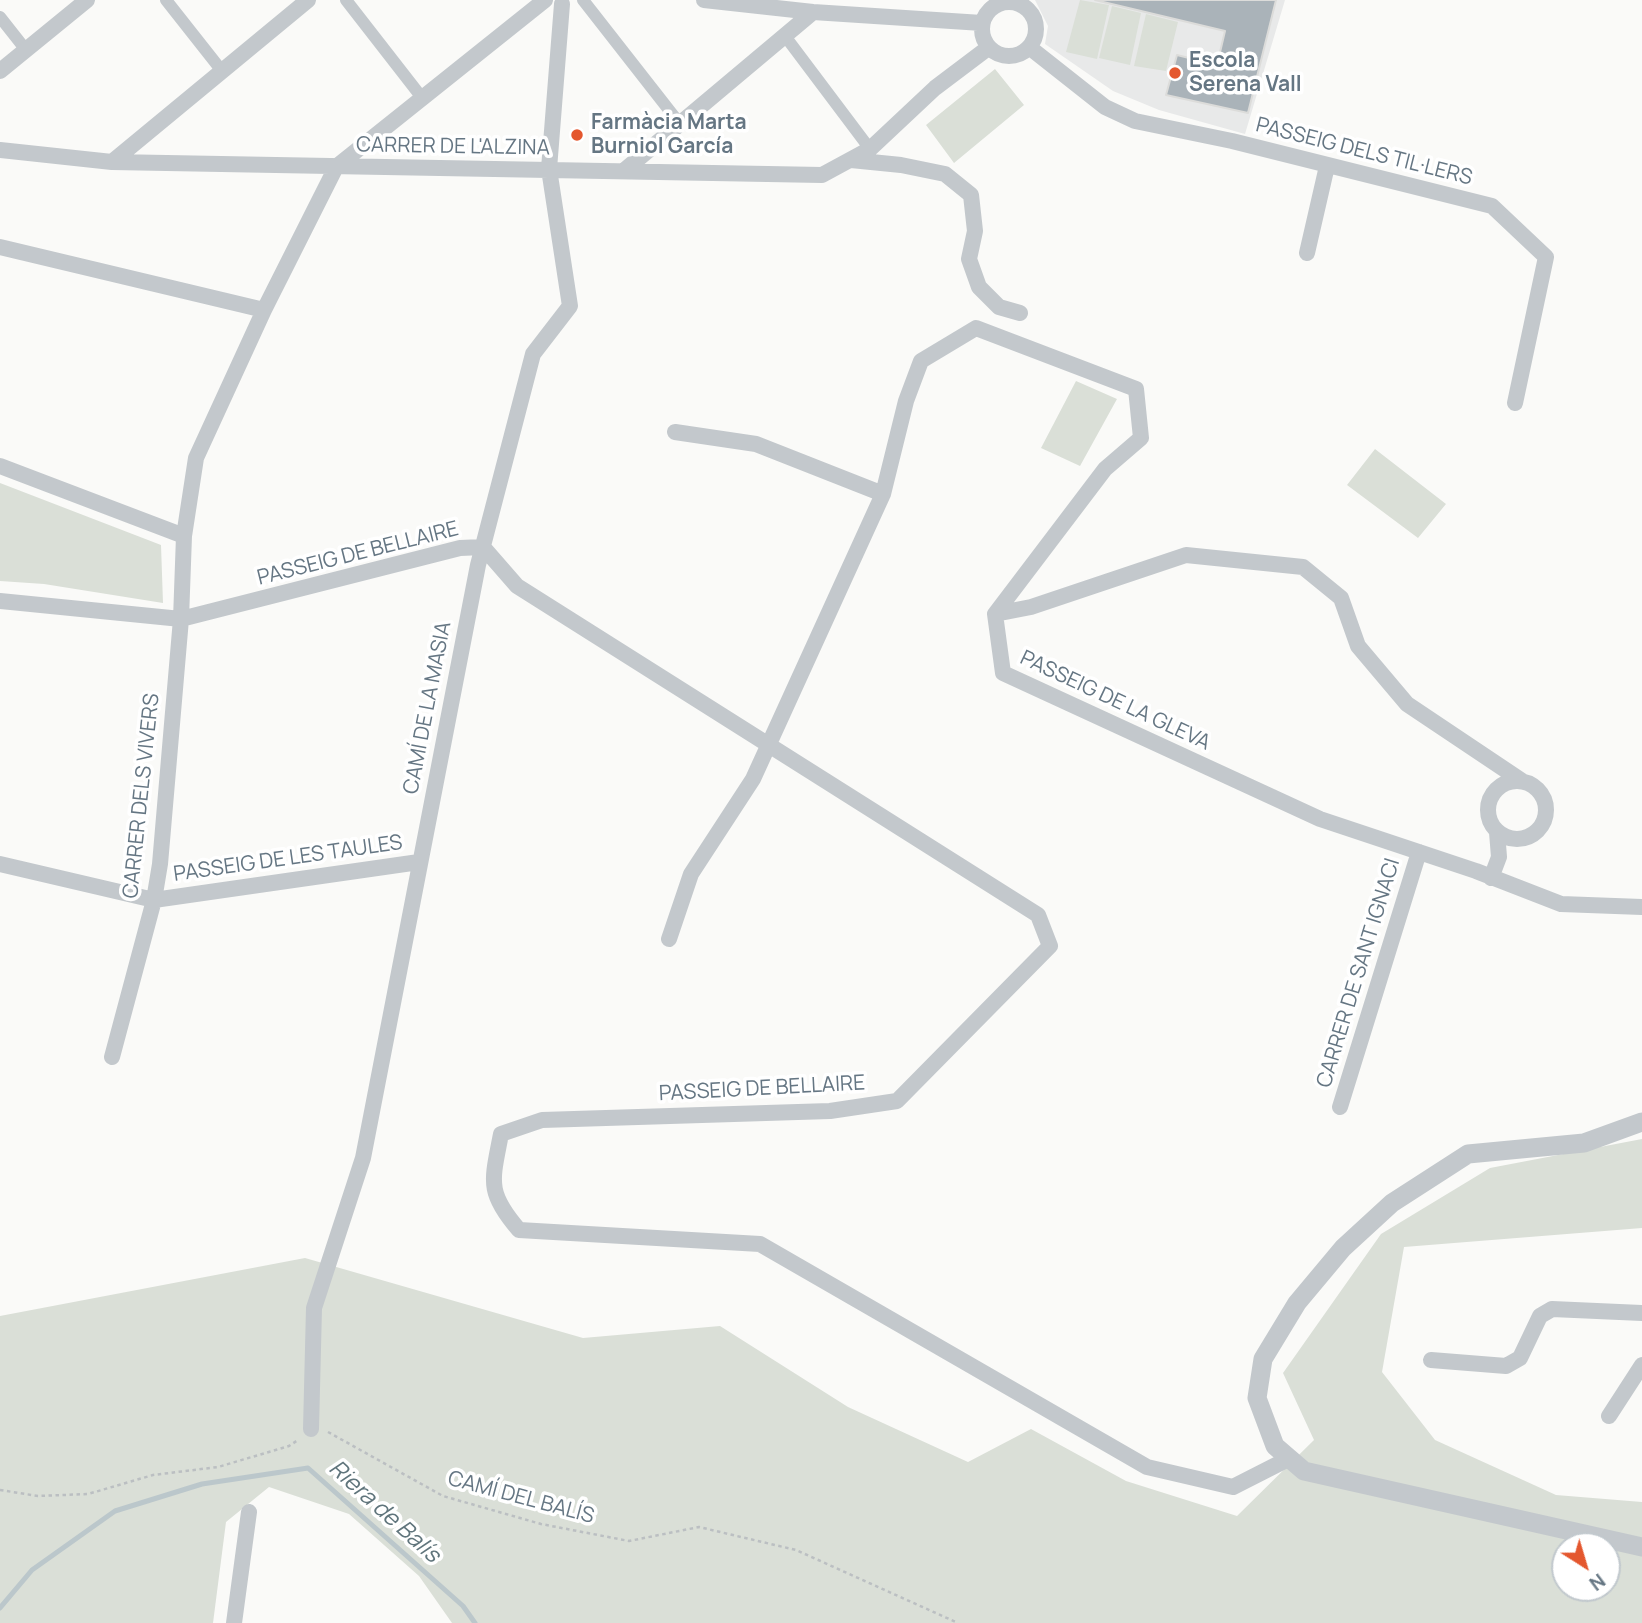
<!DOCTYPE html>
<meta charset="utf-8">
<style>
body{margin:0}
#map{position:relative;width:1642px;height:1623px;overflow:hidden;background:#fafaf8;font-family:Manrope,sans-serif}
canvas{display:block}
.north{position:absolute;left:1551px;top:1532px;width:70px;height:70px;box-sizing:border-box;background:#fff;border:2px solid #c1c8cd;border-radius:50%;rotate:143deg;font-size:19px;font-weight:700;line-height:28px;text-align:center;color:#657683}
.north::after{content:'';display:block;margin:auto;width:24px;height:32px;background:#e4572e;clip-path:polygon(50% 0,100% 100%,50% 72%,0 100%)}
</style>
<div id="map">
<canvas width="1642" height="1623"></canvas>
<div class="north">N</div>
</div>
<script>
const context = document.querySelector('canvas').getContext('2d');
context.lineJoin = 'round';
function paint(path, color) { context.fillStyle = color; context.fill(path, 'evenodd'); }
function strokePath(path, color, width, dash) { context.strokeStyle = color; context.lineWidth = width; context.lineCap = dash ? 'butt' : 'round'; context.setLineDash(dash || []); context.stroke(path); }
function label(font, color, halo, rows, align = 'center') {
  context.font = font + ' Manrope,sans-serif'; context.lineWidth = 7; context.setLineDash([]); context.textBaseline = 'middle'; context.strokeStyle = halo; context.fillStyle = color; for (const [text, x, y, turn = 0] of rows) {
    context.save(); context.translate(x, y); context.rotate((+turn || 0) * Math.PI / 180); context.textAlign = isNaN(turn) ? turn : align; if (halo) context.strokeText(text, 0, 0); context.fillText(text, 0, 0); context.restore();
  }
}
const built = new Path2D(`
 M1035 0H1285L1245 134 1159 110 1113 91 1045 44 1048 26Z`);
const green = new Path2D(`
 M1080 0 1109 5 1097 59 1066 52Z
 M1112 6 1141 13 1130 65 1099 58Z
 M1146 14 1178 22 1166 71 1134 66Z
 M995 69 1024 105 954 163 926 125Z
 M1076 381 1117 399 1080 466 1041 448Z
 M1375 449 1446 504 1418 538 1347 485Z
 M0 483 161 545 163 603 44 584 0 581Z
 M1642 1139V1228L1404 1247 1382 1372 1435 1440 1556 1495 1642 1502V1623H452L419 1576 349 1514 269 1487 226 1522 213 1623H0V1316L305 1258 583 1338 720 1326 848 1407 968 1462 1031 1429 1126 1481 1237 1516 1314 1440 1283 1373 1381 1234 1490 1168ZM1565 1546H1607V1588H1565Z`);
const stream = new Path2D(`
 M0 1608 32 1570 115 1511 202 1484 308 1468 463 1606 475 1623`);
const building = new Path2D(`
 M1095 0H1276L1248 113 1166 95 1177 55 1217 65 1225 31Z`);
const path = new Path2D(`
 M328 1432 443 1496 541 1524 629 1541 699 1527 796 1550 958 1623
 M0 1490 38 1496 88 1494 153 1475 218 1467 289 1446 298 1440`);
const pedestrian = new Path2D(`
 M166 0 222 71
 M346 0 423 99
 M583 0 680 124
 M0 17 26 50
 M785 36 870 149`);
const minor = new Path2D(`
 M704 0 813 12 982 23
 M982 29a27 27 0 1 1 54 0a27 27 0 1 1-54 0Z
 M1029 47 1105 107 1135 121 1232 141 1492 206 1546 257 1515 403
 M0 71 87 0
 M0 150 112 162 822 175 870 149 935 88 988 48
 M851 160 901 165 945 174 971 195 975 231 969 259 979 287 999 307 1020 313
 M112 162 308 0
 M626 169 813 12
 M0 247 264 310
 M1307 253 1327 166
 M675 432 756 444 883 494
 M0 466 184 536
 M0 601 181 619 460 548 483 547 517 586 1038 915 1050 946 897 1101 830 1111 542 1120 501 1134C492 1181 486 1192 519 1230L760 1244 1147 1467 1233 1487 1290 1458
 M995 614 1031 607 1186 555 1303 567 1341 598 1358 646 1407 704 1522 781
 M1488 810a29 29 0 1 1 58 0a29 29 0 1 1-58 0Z
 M0 864 154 900 419 862
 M1491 878 1499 857 1497 832
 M669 939 691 874 753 779 883 494 906 401 921 361 976 328 1136 389 1141 438 1105 469 995 614 1003 673 1320 819 1476 871 1561 904 1642 907
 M112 1057 154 900 160 864 181 619 184 536 196 458 264 310 336 167 545 0
 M1340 1107 1419 852
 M1431 1360 1506 1366 1520 1358 1540 1316 1552 1309 1642 1313
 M1609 1416 1642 1365
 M311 1429 314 1308 363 1158 478 565 533 354 570 306 549 169 562 4
 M234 1623 249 1512`);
const tertiary = new Path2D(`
 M1642 1122 1584 1143 1468 1154 1392 1203 1343 1248 1297 1303 1263 1359 1257 1398 1275 1446 1304 1471 1642 1547`);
const markers = [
 [1175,73,7,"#e4572e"],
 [577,135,7,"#e4572e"]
];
const poiNames = [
 ["Escola",1189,61],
 ["Serena Vall",1189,85],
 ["Farmàcia Marta",591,123],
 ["Burniol García",591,147]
];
const streetNames = [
 ["CARRER DE L'ALZINA",453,147,1],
 ["PASSEIG DELS TIL·LERS",1364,152,14],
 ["PASSEIG DE BELLAIRE",358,554,-14],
 ["PASSEIG DE LA GLEVA",1115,701,25],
 ["CAMÍ DE LA MASIA",428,708,-79],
 ["CARRER DELS VIVERS",142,796,-84],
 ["PASSEIG DE LES TAULES",288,859,-8],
 ["CARRER DE SANT IGNACI",1359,973,-73],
 ["PASSEIG DE BELLAIRE",762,1089,-3],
 ["CAMÍ DEL BALÍS",521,1498,15]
];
const waterNames = [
 ["Riera de Balís",384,1512,42]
];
paint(built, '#e8e9e9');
paint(green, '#dadfd7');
strokePath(stream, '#bbc7cb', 5);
paint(building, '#aab3b9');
strokePath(building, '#dcdcda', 2);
strokePath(path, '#bbbfc2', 2.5, [3.5, 3.5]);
strokePath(pedestrian, '#c3c8cc', 12);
strokePath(minor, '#c3c8cc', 16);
strokePath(tertiary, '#c3c8cc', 19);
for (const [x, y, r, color] of markers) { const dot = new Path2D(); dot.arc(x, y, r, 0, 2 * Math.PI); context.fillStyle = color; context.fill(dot); strokePath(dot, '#fff', 2.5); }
label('bold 21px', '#657683', '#fff', poiNames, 'left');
label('21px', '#657683', '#fff', streetNames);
label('italic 23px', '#60757c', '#fff', waterNames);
</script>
